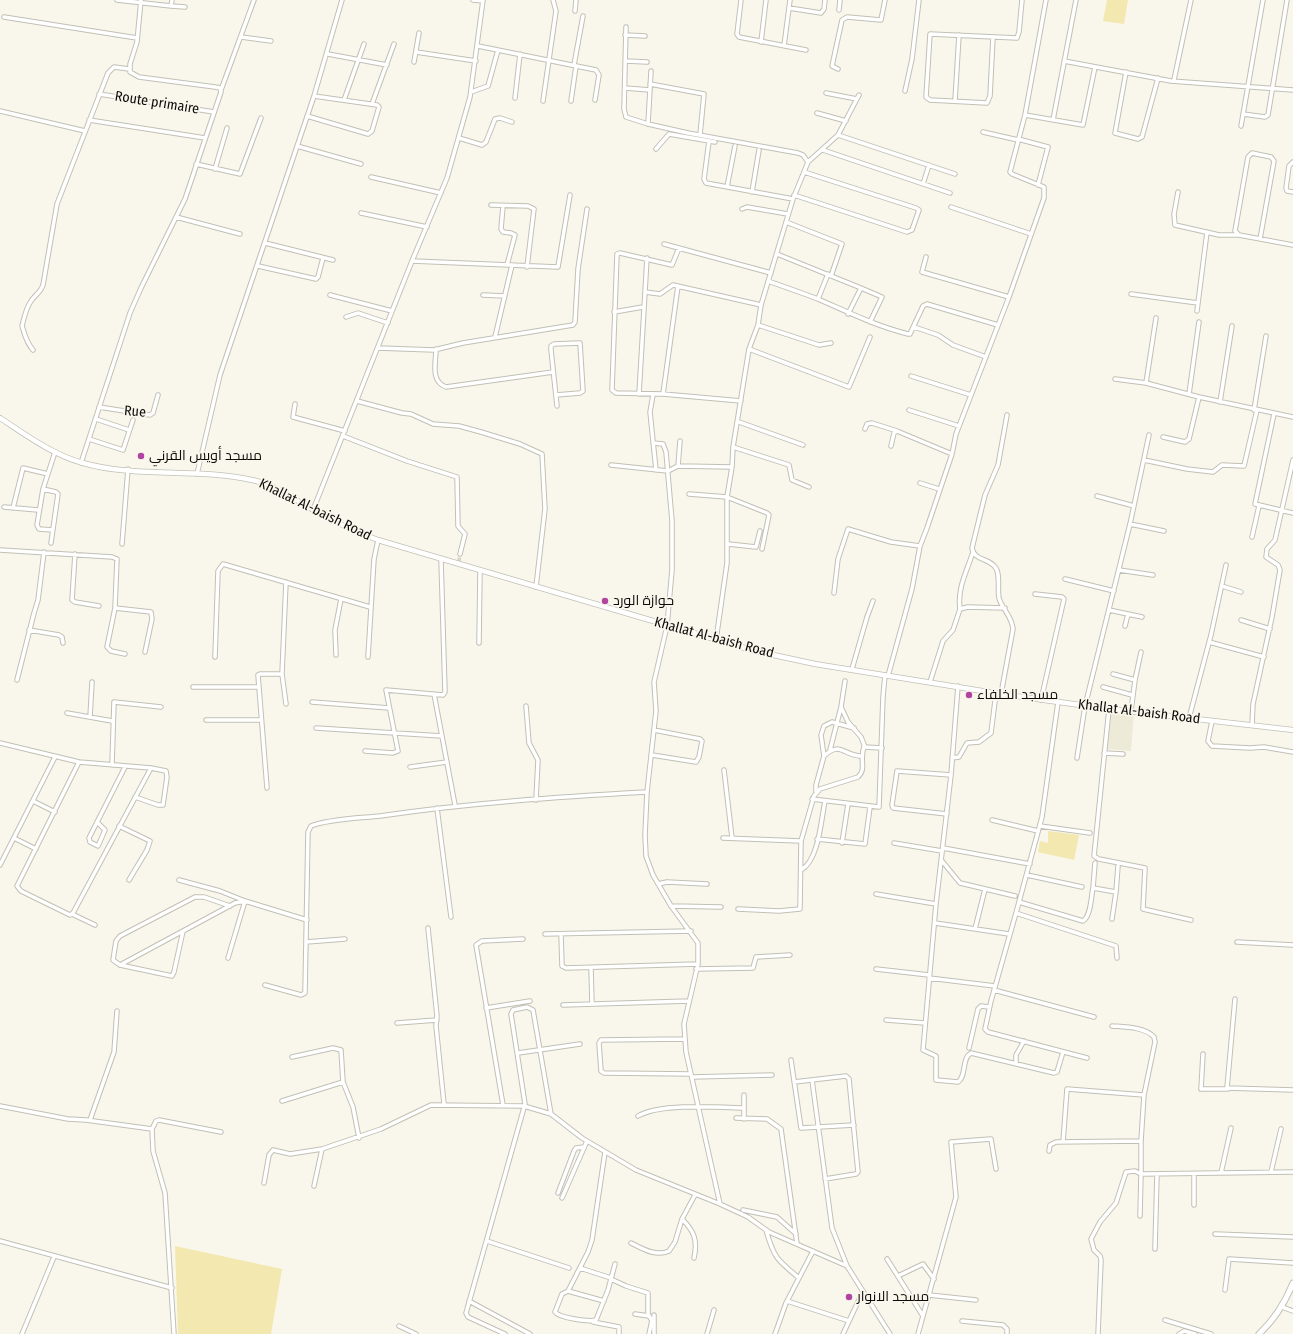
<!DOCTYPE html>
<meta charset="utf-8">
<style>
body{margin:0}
canvas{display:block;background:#f9f7ec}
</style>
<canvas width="1293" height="1334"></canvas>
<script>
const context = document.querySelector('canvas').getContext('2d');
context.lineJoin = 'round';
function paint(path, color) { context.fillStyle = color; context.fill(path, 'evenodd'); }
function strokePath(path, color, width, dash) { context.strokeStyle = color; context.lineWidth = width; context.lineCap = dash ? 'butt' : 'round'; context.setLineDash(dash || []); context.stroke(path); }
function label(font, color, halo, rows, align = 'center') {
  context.font = font + ' "Fira Sans Condensed",Cairo,sans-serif'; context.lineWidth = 3.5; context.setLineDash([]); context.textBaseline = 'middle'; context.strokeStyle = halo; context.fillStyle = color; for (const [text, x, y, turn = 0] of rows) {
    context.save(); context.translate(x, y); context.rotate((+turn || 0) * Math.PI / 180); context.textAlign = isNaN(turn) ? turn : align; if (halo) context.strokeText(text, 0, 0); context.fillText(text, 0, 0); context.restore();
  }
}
const built = new Path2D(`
 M1111 711 1134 713 1131 751 1106 749Z`);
const green = new Path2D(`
 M1107 0H1128L1124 24 1103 21Z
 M1048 831 1079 835 1074 860 1038 852 1040 841 1048 843Z
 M175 1246 282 1269 271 1334H178Z`);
const minorTunnel = new Path2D(`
 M459 561 460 554`);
const minor = new Path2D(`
 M117 0 171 6 172 0
 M473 0 483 1
 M741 0 737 34 739 37 806 50
 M171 6 185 7
 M789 8 821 13 824 9 825 0
 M839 10 840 0
 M575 11 576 0
 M4 17 137 38
 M626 27 624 109 626 117 648 124 688 133 798 153 803 155 808 162
 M625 35 645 36
 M241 37 271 41
 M993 37 990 96 987 103 930 100 926 97 930 34 1017 38 1019 32 1022 0
 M761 42 766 0
 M478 46 596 70 599 75 595 100
 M784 46 790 0
 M416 52 476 61
 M328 54 387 65
 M626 61 647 62
 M1064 61 1171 81 1293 90
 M414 62 419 33
 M574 65 583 16
 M838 69 832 66 842 20 847 17 881 20 885 0
 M1126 72 1115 133 1138 139 1142 137 1158 78
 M1174 80 1191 0
 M650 84 704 94 700 135
 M625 88 650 90
 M221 90 254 0
 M905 91 912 59 919 0
 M471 92 488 86 498 50
 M826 93 857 99
 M99 94 214 112
 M515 98 520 54
 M344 100 364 44
 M543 101 556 11 553 0
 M571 101 576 66
 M955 101 959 35
 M372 104 394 44
 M0 111 85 131
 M817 113 846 121
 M1243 114 1265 117 1268 115 1287 0
 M1025 115 1083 125 1095 67
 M307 116 368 134 372 131 379 107 377 105 314 96
 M89 120 205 138
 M1053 120 1076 0
 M648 124 651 71
 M1241 126 1263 0
 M983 132 1018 140
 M838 135 955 174
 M459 138 482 145 486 142 495 119 500 118 512 122
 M1018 139 1048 147 1038 185
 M709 141 704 179 706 183 793 199
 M297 146 361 164
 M656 149 669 134 715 142
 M823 150 950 193
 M1293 162 1289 166 1286 188 1287 191 1293 192
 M196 164 240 174 261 118
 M215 169 227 128
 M371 177 441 193
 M923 184 929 165
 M727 187 735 146
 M752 192 759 150
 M1178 192 1174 214 1175 225 1219 235H1238
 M794 195 907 232 912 230 919 210 916 208 804 172
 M491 205 528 206 534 209 527 267
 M503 206 501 229 503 232 511 233 515 235 507 265
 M951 207 1031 234
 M742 209 747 207 788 214
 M361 213 427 227
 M176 217 240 234
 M786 222 842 244 831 276
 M1260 239 1274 161 1271 157 1252 153 1248 157 1235 231 1239 235 1293 245
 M265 243 333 260
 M664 244 771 273
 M679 248 672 265 620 253 617 254 612 390 616 393 663 394 741 401
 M777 254 861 288 848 314
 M926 257 922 272 1009 297
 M412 261 558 267 570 195
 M258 266 316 279 318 277 323 258
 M768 281C785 287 802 293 818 299 848 312 876 326 908 334H910L923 306 927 304 998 325
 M861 288 882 297 870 322
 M645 292 660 294 673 285 761 305
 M1131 294 1198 303
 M330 295 392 311
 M483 295 505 296
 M818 299 828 274
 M1197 311 1207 232
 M614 312 643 307
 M346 317 358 313 388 323
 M1156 318 1146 383 1199 397 1293 417
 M758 325 819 345 831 343
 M914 327 938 335 953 345 986 357
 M495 337 512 265
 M378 348 434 350 463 343 573 325 575 322 578 269 587 209
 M436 349C436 363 430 381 446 387L553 372
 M749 349 849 387 870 337
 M33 350C26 342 25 335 22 326 24 318 26 308 31 301 35 295 41 292 43 285L57 204 108 73 114 67 129 69
 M911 376 971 395
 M1115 379 1146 383
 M639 394 647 258
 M663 394 678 286
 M1189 394 1199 322
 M556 395 580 393 583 391 580 343 554 344 551 346V350C553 369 555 388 557 406
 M653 395 650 412 656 470
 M357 401 402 413 411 414 433 424 459 426 481 432 520 444 542 454 545 509 536 587
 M1220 402 1232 326
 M295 404 293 417 345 431
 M99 407 150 415 153 413 158 395
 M909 410 959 426
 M1254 410 1266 336
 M1274 414 1255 504 1293 513
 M96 419 129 430
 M739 422 803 445
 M865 429 867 424 872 423 897 431
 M343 436 407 461 457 477 458 526 465 534 460 554
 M1163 437 1185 442 1189 439 1199 397
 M89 439 123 450 133 420
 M653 443 663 444 666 452 672 521V570L667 626 654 682 656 711 647 792 645 835 646 856 653 875 671 906 698 943V964L684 1024 686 1052 720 1204 748 1217 769 1232 847 1266
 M891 446 894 433 897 431 952 454
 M733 447 789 465 792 480 809 487
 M1144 460 1187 469 1213 472 1222 465 1244 466 1257 410
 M81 463 130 313 141 288 185 199 221 92 220 88 215 87 139 77 130 72V64L137 42 141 0
 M611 465 668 471 678 466 732 467
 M678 466 680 441
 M197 474 220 375 314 96 342 0
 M920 483 939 489
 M43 489 56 492 58 494 51 543
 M689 494 727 497 767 513 769 515 762 549
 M1097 496 1134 506
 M4 507 38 510
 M13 508 23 468 48 474
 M313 510 412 261 447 178 470 97 483 0
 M1130 524 1164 531
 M53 530 39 529 37 525 43 489 55 452
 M1252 537 1259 506
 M122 544 128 469
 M728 544 756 547 760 531
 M0 550 112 557 117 559 115 608 107 647 111 651 125 654
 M75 554 72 600 75 602 99 606
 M1119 570 1153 575
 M1065 579 1114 591
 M1222 586 1241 592
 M834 593 838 559 848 529 891 542 920 546
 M1035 594 1062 597 1064 599 1041 700
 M115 608 151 612 152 619 145 652
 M960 609C957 588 967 571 973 552
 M1109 610 1142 617
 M1241 620 1270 629
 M1125 626 1128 614
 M29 630 59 635 62 637 63 643
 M716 640 727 563V497L732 467 733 447 749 349 758 325 761 305 793 199 804 172 808 162 838 135 859 95
 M1209 642 1264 657
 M479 643 480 571
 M336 655 335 630 341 599
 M215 657 218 571 223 564 370 607
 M368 657 374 559 378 540
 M852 669 867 617 873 601
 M1113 674 1135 680
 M888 676 912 589 920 546 927 528 952 454 956 434 1009 297 1044 198V187L1012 174 1010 172 1025 115 1046 0
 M17 680 34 613 38 600 44 552
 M930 682 943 641 953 630 960 609 968 607 1005 608
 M958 686 951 775 936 904 923 1050 936 1056V1080L958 1082C967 1076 961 1059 971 1053L1054 1073 1057 1072 1063 1052
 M193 687H259
 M1103 687 1132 695
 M434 694 455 805
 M312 702 389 708
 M1058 702 1042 817 1019 902 1083 921C1091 916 1091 897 1093 888L1116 892 1112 919
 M286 704 282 674 286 582
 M526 706 529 743 538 760 536 800
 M841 707 845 681
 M1109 709 1094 856 1099 859 1145 868 1143 909 1191 920
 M1131 711 1135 680 1141 652
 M67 713 112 721
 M90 717 92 682
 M1189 718 1211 635 1226 565
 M206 720H261
 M1212 721 1208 741 1212 746 1250 748 1264 747 1293 752
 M1252 725 1253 704 1272 617 1280 570 1278 565 1266 557 1267 549 1275 540 1293 460
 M316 728 442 736
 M0 743 79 762 151 768 166 771 167 777 163 805H158L135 797
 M830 750 841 707 848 722 861 737 865 747
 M365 751 393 753 398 751 386 690 443 695 445 692 441 560
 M1104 753 1123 754
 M652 755 696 762 699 757 702 741 700 739 654 730
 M824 756C840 741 843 755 860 756
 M952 758 959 757 967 743 979 742 991 733 995 701 1001 694 1013 629C1012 616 1002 609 999 598 997 589 1001 574 995 567 989 558 974 561 972 548L985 495 998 465 1007 415
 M1077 758 1085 706 1130 524 1149 435
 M79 762 17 886 21 891 70 915 73 913 151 768
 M112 765 114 702 161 707
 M410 767 447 762
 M724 770 732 838
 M267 788 258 675 260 674H282
 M816 791V785L824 756 821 735 824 726 832 722 854 728
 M812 799 879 807 883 697 885 675
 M33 801 55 812
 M437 808 451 917
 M947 814 893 808 892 805 897 771 951 775
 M992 820 1038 831
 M97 822 105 830 98 846 90 842 89 838 125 767
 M119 826 150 841 147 850 129 880
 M1040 826 1090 833
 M14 838 36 849
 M723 838 801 841
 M817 839 865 844 870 807
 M842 843 848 804
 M894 843 942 851
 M943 848 1030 864
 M942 861 960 883 1015 896
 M0 865 55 757
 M801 870C819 860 821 820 825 801
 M1027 875 1082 887
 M658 884 667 882 707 884
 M1093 888 1095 863
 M1116 892 1118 866
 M876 894 936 904
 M671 906 721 907
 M738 909 779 911 800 909 801 841 814 796 820 789 858 777C867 769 859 759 864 747L882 748
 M1016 913 1019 902
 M72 914 95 925
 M935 923 1009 934
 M428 928 437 1016 436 1026 444 1104
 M975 929 985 889
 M183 931 174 972 172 976 120 965 113 960 116 941 120 936 195 897H204L230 906
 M545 934 691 931
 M561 934 562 966 566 968 698 964
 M306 942 345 939
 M1237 942 1293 945
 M228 958 245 901 307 920
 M120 965 235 903 245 901 220 891 179 880
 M591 968 592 1004
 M696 969 753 968 756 957 790 955
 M876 969 929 975
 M929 978 995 986
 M265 985 301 995 305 993 308 832 311 826C328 819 361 818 380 816 469 803 557 797 647 792
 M994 990 1094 1017
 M1235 999 1227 1088 1293 1090
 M563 1005 689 1001
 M486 1008 530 1001
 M886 1020 925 1023
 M397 1023 437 1020
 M1112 1026C1125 1027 1145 1027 1154 1037L1155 1042 1144 1095 1141 1141
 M684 1039 601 1040 599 1043 601 1071 604 1073 691 1074
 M969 1048 978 1009 981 1006 989 1007
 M518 1053 580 1044
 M1203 1054 1201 1089H1228
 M292 1057 333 1048 341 1050 343 1082 353 1107 359 1138
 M1087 1058 988 1032 985 1029 991 1001 1016 913 1116 946 1117 958
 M791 1060 801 1128 854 1125
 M1016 1064V1055L1024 1041
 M692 1077 772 1075
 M812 1080 832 1228 847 1266 890 1334
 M794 1082 846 1076 849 1079 858 1172 856 1174 825 1179
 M282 1101 343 1082
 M503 1105 476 945 482 941 523 939
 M0 1106 68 1119 86 1120 152 1129
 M638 1116C660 1103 717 1107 744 1108
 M736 1118 767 1119 781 1129 797 1244
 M744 1119V1095
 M90 1120 114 1052 117 1011
 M1063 1142 1067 1089 1144 1095
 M1049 1151 1050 1145 1056 1142 1141 1141V1173L1143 1174 1293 1172
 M1271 1172 1281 1129
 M1221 1173 1231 1128
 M1194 1174V1205
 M264 1183 269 1155 273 1150 290 1154 322 1149 381 1129 431 1105 524 1106 551 1114 582 1138 636 1170 720 1204
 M314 1186 322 1149
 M558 1193 574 1151 576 1148 584 1147
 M562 1198 587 1141
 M743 1210 777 1217 796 1234
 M682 1219C694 1231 698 1240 694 1258
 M766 1230C774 1258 777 1260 799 1278
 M1215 1234 1293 1237
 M0 1241 172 1288
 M487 1241 569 1268
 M631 1243C643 1249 656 1257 669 1251L675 1242 682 1219 695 1195
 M1155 1249 1157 1174
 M887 1259 923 1316
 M580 1268 611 1278
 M898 1276 923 1264 934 1279
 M611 1279 626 1286 648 1293V1314L654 1324
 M1225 1290 1229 1259 1293 1263
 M568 1291 588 1252 592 1240 605 1152
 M929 1295 976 1300
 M469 1301 530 1334
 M604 1301 568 1291 562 1294 555 1312C559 1318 589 1322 596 1320L608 1290 615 1264
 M787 1301 849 1321
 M1282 1307 1293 1311
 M635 1314 649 1316
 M654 1315V1334
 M1165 1320 1211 1334
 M962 1321 1003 1325 1007 1329V1334
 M593 1322 619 1327V1334
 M399 1326 416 1334
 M22 1334 54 1257
 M174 1334 165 1193 153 1151 152 1129 156 1121 159 1120 221 1132
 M505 1334 468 1317 466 1313 525 1104 511 1014 513 1010 527 1007 533 1010 551 1114
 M649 1334 652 1320
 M707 1334 714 1310
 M775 1334 786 1303 813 1251
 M843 1334 863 1291
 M918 1334 956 1197 951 1142 991 1139 996 1169
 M1098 1334 1101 1260 1100 1256 1094 1250 1091 1239 1100 1222 1116 1203 1126 1172 1135 1171 1141 1174 1140 1216
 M1179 1334 1184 1331 1195 1334`);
const tertiary = new Path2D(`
 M0 418C26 435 53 455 83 463 135 478 198 468 252 480 275 485 294 499 315 511 335 522 356 532 378 540L755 651 815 664 1001 694 1109 709 1293 730`);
const secondary = new Path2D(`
 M1259 1334C1275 1319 1285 1303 1293 1283`);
const markers = [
 [141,456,4,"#b144a3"],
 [605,601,4,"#b144a3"],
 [969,695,4,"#b144a3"],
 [849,1297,4,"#b144a3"]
];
const streetNames = [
 ["Route primaire",157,103,9],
 ["Rue",135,412,5],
 ["Khallat Al-baish Road",315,510,26],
 ["Khallat Al-baish Road",714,638,15],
 ["Khallat Al-baish Road",1139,712,7]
];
const poiNames = [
 ["مسجد أويس القرني",149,456],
 ["حوازة الورد",613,601],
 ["مسجد الخلفاء",977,695],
 ["مسجد الانوار",857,1297]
];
paint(built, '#edead7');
paint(green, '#f3e8af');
strokePath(minorTunnel, '#d5d4ca', 3.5, [3.5, 2]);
strokePath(minor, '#c2c0b6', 5.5);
strokePath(tertiary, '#c2c0b6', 6);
strokePath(secondary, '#c2c0b6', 7);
strokePath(minor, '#fff', 3.5);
strokePath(tertiary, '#fff', 4.5);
strokePath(secondary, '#fff', 5);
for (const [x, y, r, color] of markers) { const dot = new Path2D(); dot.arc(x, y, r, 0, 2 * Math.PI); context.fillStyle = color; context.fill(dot); strokePath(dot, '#f9f7ec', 1.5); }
label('14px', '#0c0b08', '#f9f7ec', streetNames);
label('14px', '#0c0b08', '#f9f7ec', poiNames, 'left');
</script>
